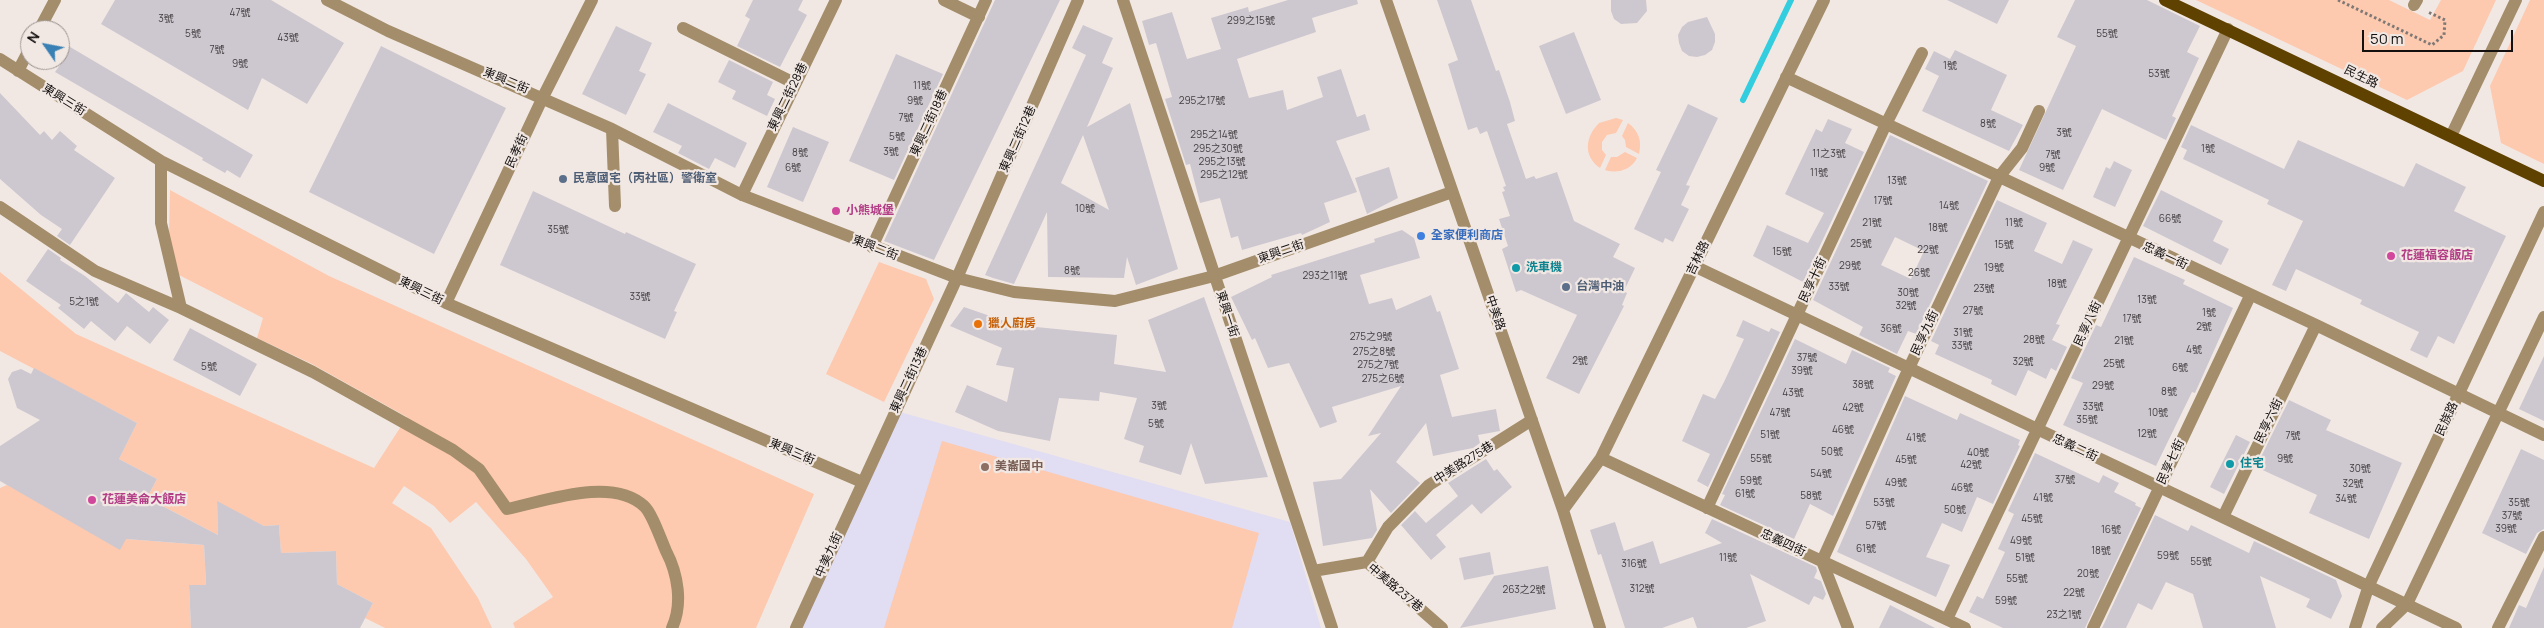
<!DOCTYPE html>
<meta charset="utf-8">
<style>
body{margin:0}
#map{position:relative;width:2544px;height:628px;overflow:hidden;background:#f2e8e3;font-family:Manrope,sans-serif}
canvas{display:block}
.north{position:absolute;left:20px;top:20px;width:50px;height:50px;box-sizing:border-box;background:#f2e8e3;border:1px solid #99928e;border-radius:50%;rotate:303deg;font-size:14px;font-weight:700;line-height:20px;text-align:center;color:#13100f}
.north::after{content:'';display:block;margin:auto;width:18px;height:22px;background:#3981b5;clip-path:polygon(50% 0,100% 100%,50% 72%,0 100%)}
.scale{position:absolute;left:2362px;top:30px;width:151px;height:22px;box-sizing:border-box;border:2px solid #13100f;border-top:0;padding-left:6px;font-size:15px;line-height:18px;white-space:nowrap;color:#13100f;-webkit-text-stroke:4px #f2e8e3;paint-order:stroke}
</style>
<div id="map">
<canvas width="2544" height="628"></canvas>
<div class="north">N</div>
<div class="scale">50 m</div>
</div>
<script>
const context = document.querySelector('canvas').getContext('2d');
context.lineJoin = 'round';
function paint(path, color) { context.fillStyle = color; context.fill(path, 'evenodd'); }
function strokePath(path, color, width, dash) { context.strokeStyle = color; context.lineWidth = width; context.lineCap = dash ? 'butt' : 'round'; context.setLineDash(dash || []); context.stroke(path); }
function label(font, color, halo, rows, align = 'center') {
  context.font = font + ' Manrope,"Noto Sans TC",sans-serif'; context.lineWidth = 4.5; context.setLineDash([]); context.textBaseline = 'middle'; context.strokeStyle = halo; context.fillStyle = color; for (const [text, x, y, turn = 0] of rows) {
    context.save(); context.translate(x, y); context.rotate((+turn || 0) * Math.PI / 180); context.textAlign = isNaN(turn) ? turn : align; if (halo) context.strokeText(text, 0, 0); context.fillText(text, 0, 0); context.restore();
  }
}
const education = new Path2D(`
 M900 412 1290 522 1321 628H802Z`);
const green = new Path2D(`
 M2196 0H2389L2430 20 2441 0H2496L2463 71 2407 100Z
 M2530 0H2544V164L2501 143 2490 86Z
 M1616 118 1623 120 1616 133 1607 135 1602 142V150L1606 155 1600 168C1583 156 1585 137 1599 123Z
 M1628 123C1639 131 1642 141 1639 154L1626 147 1625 140 1622 136Z
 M1625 152 1637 158C1631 170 1617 174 1605 170L1611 157H1617Z
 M170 190 329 276 814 494 756 628H515L513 623 553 597 526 559 476 502 450 523 434 506 404 486 392 503 431 528 478 598 492 628H385L365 618 373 603 337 584 336 551 281 553 279 525 264 526 217 502 218 535 147 498 157 479 119 459 137 423 0 351V272L76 334 374 468 407 417 312 364 257 338 263 318 179 275 169 236Z
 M879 262 926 279 934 299 884 402 826 374Z
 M942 441 1259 533 1232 628H884Z
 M7 485 126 539 204 545 206 585 189 586 191 628H0V488Z`);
const stream = new Path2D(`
 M1743 100 1791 0`);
const building = new Path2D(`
 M115 0H271L344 43 307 104 262 78 248 110 101 24Z
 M753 0H803L798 10 807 15 780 67 737 46 750 19 745 16Z
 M995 0H1060L934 260 884 241Z
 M1288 0H1357L1358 4 1312 18 1316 32 1237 59 1249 98 1283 90 1287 110 1323 97 1317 77 1341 69 1357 117 1365 114 1370 130 1336 141 1357 192 1324 203 1330 222 1302 235 1301 233 1242 250 1238 236 1231 238 1220 198 1200 203 1190 164 1186 165 1165 99 1172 97 1156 43 1149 45 1142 21 1172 12 1187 59 1221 49 1211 18 1248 7 1249 12Z
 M1437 0H1471L1496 71 1499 70 1510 102 1515 121 1507 124 1526 179 1534 176 1536 179 1557 172 1574 221 1620 244 1613 257 1635 268 1624 291 1627 293 1622 305 1624 306 1579 394 1546 378 1577 315 1521 290 1516 292 1502 249 1508 246 1499 219 1510 216 1502 192 1505 191 1503 187 1506 186 1487 131 1480 134 1477 127 1468 130 1448 64 1458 60Z
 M1611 0H1646L1647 11 1637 23 1621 24 1614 19 1611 11Z
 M1947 0H2009L1997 24Z
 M2075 0H2147L2200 26 2187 52 2199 58 2174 112 2172 116 2176 118 2166 140 2102 109 2063 190 2019 170 2076 46 2057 37Z
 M1707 17 1715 34V42L1712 50 1705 55 1697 57 1689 56 1682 51 1679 43 1678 35 1682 27 1688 22Z
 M1083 25 1113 38 1102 63 1113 68 1087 127 1130 103 1178 269 1136 285 1127 257 1124 278 1048 277 1047 212 1014 284 993 278 985 275 1086 55 1072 48ZM1083 135 1109 210 1061 183Z
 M616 26 652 43 639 71 646 74 626 115 582 94Z
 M1574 32 1601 100 1566 114 1539 46Z
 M60 41 253 155 240 178 227 170 225 173 202 160 203 158 55 72 60 65Z
 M381 46 506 108 434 254 309 192Z
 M1955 50 2007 75 1991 110 2023 125 2009 151 1922 111 1939 76 1925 69 1934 51 1950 59Z
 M896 54 943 74 894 180 849 161Z
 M729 60 773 82 767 95 775 99 767 116 732 99 736 91 718 82Z
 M0 93 40 135 44 131 52 140 60 131 77 146 74 150 115 178 70 245 57 236 62 229 41 215 0 179Z
 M668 103 747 143 735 168 715 158 709 169 678 153 682 146 653 132Z
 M1688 104 1718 118 1686 185 1690 186 1681 205 1689 209 1673 242 1665 238 1663 243 1634 229 1661 172 1656 170Z
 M1828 119 1852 129 1845 143 1864 152 1803 282 1753 256 1767 225 1808 243 1824 213 1785 194 1816 129 1822 132Z
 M2191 125 2284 169 2298 140 2404 187 2416 163 2466 187 2454 211 2506 236 2454 344 2438 336 2427 358 2410 350 2419 332 2360 304 2362 300 2296 269 2286 291 2272 285 2303 221 2267 204 2269 200 2183 159 2187 150 2181 147Z
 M793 127 829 142 803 202 767 187Z
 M1890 135 1988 181 1916 334 1908 331 1897 354 1859 335 1863 327 1813 300ZM1895 237 1924 251 1911 279 1881 265Z
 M2114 161 2132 170 2115 207 2093 197 2106 167 2110 169Z
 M1389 167 1398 198 1367 214 1355 178Z
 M2161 190 2223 221 2213 241 2229 249 2221 265 2143 226Z
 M533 191 625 234 626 232 696 264 674 311 677 312 665 339 500 265Z
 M1997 200 2047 223 2034 251 2062 264 2073 240 2093 249 2056 324 2060 325 2052 340 2067 347 2056 371 2051 368 2046 379 2028 370 2016 396 1991 384 1992 380 1935 354 1939 345 1931 341Z
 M1402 230 1414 238 1420 258 1360 275 1369 304 1392 298 1396 310 1431 295 1437 312 1440 311 1459 369 1440 375 1452 417 1496 409 1500 431 1478 435 1480 443 1473 448 1433 456 1426 423 1396 462 1420 483 1391 513 1370 489 1377 530 1372 538 1323 546 1313 482 1341 479 1381 433 1368 436 1401 386 1332 407 1337 422 1320 428 1289 363 1268 368 1255 338 1252 340 1231 297 1272 277 1271 275 1375 242 1374 239Z
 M48 249 61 258 60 260 85 276 118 303 126 293 149 312 153 307 169 320 150 344 127 326 115 341 91 321 84 329 58 308 61 305 26 281Z
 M2134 257 2185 280 2183 284 2233 308 2195 393 2192 392 2156 466 2063 425 2083 383 2071 378 2096 325 2101 327Z
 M1204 297 1268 477 1205 484 1191 443 1181 475 1139 462 1144 446 1124 439 1137 398 1100 392 1099 401 1059 398 1050 441 998 431 955 412 967 385 1007 402 1014 368 996 365 1002 348 950 326 964 307 1016 325 1117 335 1114 364 1166 372 1148 320Z
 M1743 320 1769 332 1771 328 1780 332 1708 487 1697 481 1710 454 1682 441 1703 394 1715 399 1724 382 1744 339 1736 336Z
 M190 328 257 364 240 396 173 360Z
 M1795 339 1846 364 1852 350 1890 368 1888 372 1896 376 1833 516 1810 504 1794 539 1720 505 1725 495 1722 494Z
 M2544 356V421L2519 409Z
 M34 368 137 423 119 459 157 479 147 498 218 535 217 501 264 526 279 525 281 553 336 551 337 584 373 603 360 628H191L189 585H206L204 545 126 539 120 550 0 481V446L40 420 17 408 8 379 12 372 21 369 31 374Z
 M1905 396 1957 420 1960 413 2020 440 2018 445 2020 446 1993 504 1977 497 1962 532 1942 523 1926 557 1950 565 1936 597 1837 552Z
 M2289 400 2331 420 2326 430 2402 463 2369 539 2309 513 2317 495 2256 467Z
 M2236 435 2250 442 2224 494 2210 487Z
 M2521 449 2544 460V529L2537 533 2526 554 2482 533Z
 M2035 453 2099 483 2103 475 2119 483 2114 492 2136 503 2135 505 2141 508 2085 628H2003L1969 612 1977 596 1983 599 2005 552 1998 549 2014 514 2008 511Z
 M1486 459 1494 471 1497 469 1512 487 1481 514 1472 504 1436 535 1446 547 1431 560 1401 525 1415 511 1426 523 1458 496 1448 483Z
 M2155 515 2188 531 2191 525 2249 553 2254 541 2336 580 2342 596 2331 619 2306 607 2310 599 2260 576 2276 628H2203L2193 594 2166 582 2152 610 2138 603 2126 628H2102Z
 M1712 519 1816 567 1817 571 1814 578 1821 581 1826 594 1823 600 1814 596 1809 605 1750 574 1766 621 1746 628H1697L1693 617 1662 628H1625L1601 554 1598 555 1590 530 1615 522 1624 551 1653 541 1660 564 1722 543 1705 533Z
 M1490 552 1494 574 1464 580 1459 558Z
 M1548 566 1556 609 1460 628 1494 576Z
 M2544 567V628H2509L2519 605 2526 608Z
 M1890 605 1935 628H1879Z`);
const path = new Path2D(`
 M2338 0 2432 45 2444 35 2445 20 2428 12`);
const minor = new Path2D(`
 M327 0 388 31 612 129 742 195 957 278 1014 292 1115 301 1214 276 1452 192
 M944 0 979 17
 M1123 0 1332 628
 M1386 0 1563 510 1600 628
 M2414 5 2417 0
 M683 28 794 83
 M39 30 55 0
 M0 59 161 161 446 303 862 482
 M18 71 30 48
 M1786 77 2316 325 2544 435
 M612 129 615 206
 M2451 136 2516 0
 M161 161V223L181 308
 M742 195 836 0
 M0 207 95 271 181 308 313 372 453 450 479 469 507 509C545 501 612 476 644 506 652 513 661 540 666 551 678 574 683 604 672 628
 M872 247 986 0
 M1694 266 2456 628
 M446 303 543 97 592 0
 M1601 458 1965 628
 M1707 508 1886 124 1922 53
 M1563 510 1601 458 1824 0
 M2223 517 2316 325
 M1367 562 1388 527 1429 485 1532 420
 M1313 571 1367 562 1442 628
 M1947 619 2228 29
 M796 628 957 278 1078 0
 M1848 628 1822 561 1909 368 1999 177 2022 148 2039 111
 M2093 628 2250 296
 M2355 628 2369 585 2544 212
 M2382 628 2407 604 2544 317
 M2498 628 2544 537`);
const major = new Path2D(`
 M2165 0 2544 181`);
const markers = [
 [563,179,5,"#5c6f8a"],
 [836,211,5,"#d1479c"],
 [1421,236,5,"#3f7fe0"],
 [2391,256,5,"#d1479c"],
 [1516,268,5,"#0f9aa8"],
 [1566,287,5,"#5c6f8a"],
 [978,324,5,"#e8710a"],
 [2230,464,5,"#0f9aa8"],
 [985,467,5,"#8d6e63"],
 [92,500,5,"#d1479c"]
];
const numberNames = [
 ["47號",240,13],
 ["3號",166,19],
 ["299之15號",1251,21],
 ["5號",193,34],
 ["55號",2107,34],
 ["43號",288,38],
 ["7號",217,50],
 ["9號",240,64],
 ["1號",1950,66],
 ["53號",2159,74],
 ["11號",922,86],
 ["9號",915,101],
 ["295之17號",1202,101],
 ["7號",906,118],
 ["8號",1988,124],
 ["3號",2064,133],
 ["295之14號",1214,135],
 ["5號",897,137],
 ["295之30號",1218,149],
 ["1號",2208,149],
 ["3號",891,152],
 ["8號",800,153],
 ["11之3號",1829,154],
 ["7號",2053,155],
 ["295之13號",1222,162],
 ["6號",793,168],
 ["9號",2047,168],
 ["11號",1819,173],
 ["295之12號",1224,175],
 ["13號",1897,181],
 ["17號",1883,201],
 ["14號",1949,206],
 ["10號",1085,209],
 ["66號",2170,219],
 ["21號",1872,223],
 ["11號",2014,223],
 ["18號",1938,228],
 ["35號",558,230],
 ["25號",1861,244],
 ["15號",2004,245],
 ["22號",1928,250],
 ["15號",1782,252],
 ["29號",1850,266],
 ["19號",1994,268],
 ["8號",1072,271],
 ["26號",1919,273],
 ["293之11號",1325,276],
 ["18號",2057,284],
 ["33號",1839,287],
 ["23號",1984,289],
 ["30號",1908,293],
 ["33號",640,297],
 ["13號",2147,300],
 ["5之1號",84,302],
 ["32號",1906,306],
 ["27號",1973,311],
 ["1號",2209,313],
 ["17號",2132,319],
 ["2號",2204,327],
 ["36號",1891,329],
 ["31號",1963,333],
 ["275之9號",1371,337],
 ["28號",2034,340],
 ["21號",2124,341],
 ["33號",1962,346],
 ["4號",2194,350],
 ["275之8號",1374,352],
 ["37號",1807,358],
 ["2號",1580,361],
 ["32號",2023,362],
 ["25號",2114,364],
 ["275之7號",1378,365],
 ["5號",209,367],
 ["6號",2180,368],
 ["39號",1802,371],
 ["275之6號",1383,379],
 ["38號",1863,385],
 ["29號",2103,386],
 ["8號",2169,392],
 ["43號",1793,393],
 ["3號",1159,406],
 ["33號",2093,407],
 ["42號",1853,408],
 ["47號",1780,413],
 ["10號",2158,413],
 ["35號",2087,420],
 ["5號",1156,424],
 ["46號",1843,430],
 ["12號",2147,434],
 ["51號",1770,435],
 ["7號",2293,436],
 ["41號",1916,438],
 ["50號",1832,452],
 ["40號",1978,453],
 ["55號",1761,459],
 ["9號",2285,459],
 ["45號",1906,460],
 ["42號",1971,465],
 ["30號",2360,469],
 ["54號",1821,474],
 ["37號",2065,480],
 ["59號",1751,481],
 ["49號",1896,483],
 ["32號",2353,484],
 ["46號",1962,488],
 ["61號",1745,494],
 ["58號",1811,496],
 ["41號",2043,498],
 ["34號",2346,499],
 ["53號",1884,503],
 ["35號",2519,503],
 ["50號",1955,510],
 ["37號",2512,516],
 ["45號",2032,519],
 ["57號",1876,526],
 ["39號",2506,529],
 ["16號",2111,530],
 ["49號",2021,541],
 ["61號",1866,549],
 ["18號",2101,551],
 ["59號",2168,556],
 ["11號",1728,558],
 ["51號",2025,558],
 ["55號",2201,562],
 ["316號",1634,564],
 ["20號",2088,574],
 ["55號",2017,579],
 ["312號",1642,589],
 ["263之2號",1524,590],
 ["22號",2074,593],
 ["59號",2006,601],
 ["23之1號",2064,615]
];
const streetNames = [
 ["民生路",2361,77,26],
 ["東興二街",506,81,23],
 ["東興二街28巷",788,97,-64],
 ["東興三街",64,100,32],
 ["東興二街18巷",929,123,-65],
 ["東興二街12巷",1018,139,-66],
 ["民孝街",517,151,-65],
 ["東興二街",875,248,21],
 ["東興二街",1281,252,-19],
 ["忠義一街",2165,256,25],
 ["吉林路",1698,258,-64],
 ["民享十街",1813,280,-65],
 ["東興三街",421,291,26],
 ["中美路",1495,313,71],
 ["東興一街",1227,314,72],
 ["民享八街",2088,324,-65],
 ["民享九街",1925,333,-65],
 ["東興二街13巷",909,380,-65],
 ["民族路",2447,419,-65],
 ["民享六街",2269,421,-64],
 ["忠義二街",2075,448,25],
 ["東興三街",792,452,23],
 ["民享七街",2171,462,-65],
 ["中美路275巷",1464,463,-32],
 ["忠義四街",1783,543,25],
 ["中美九街",829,555,-66],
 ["中美路237巷",1395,588,40]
];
const serviceNames = [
 ["民意國宅（丙社區）警衛室",573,179],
 ["台灣中油",1576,287]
];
const hotelNames = [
 ["小熊城堡",846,211],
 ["花蓮福容飯店",2401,256],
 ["花蓮美侖大飯店",102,500]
];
const shopNames = [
 ["全家便利商店",1431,236]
];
const cultureNames = [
 ["洗車機",1526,268],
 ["住宅",2240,464]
];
const foodNames = [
 ["獵人廚房",988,324]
];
const educationNames = [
 ["美崙國中",995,467]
];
paint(education, '#e1ddf3');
paint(green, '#fdc9af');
strokePath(stream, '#32cddf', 6);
paint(building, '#cdc8d0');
strokePath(path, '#7f7976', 3, [2.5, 2.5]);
strokePath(minor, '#a38d6a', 12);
strokePath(major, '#604200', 12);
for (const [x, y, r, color] of markers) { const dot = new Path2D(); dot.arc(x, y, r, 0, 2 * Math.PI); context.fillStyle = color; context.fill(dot); strokePath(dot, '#f2e8e3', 2); }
label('10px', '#423e3f', null, numberNames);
label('12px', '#13100f', '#f2e8e3', streetNames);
label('bold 12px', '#4e5e75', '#f2e8e3', serviceNames, 'left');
label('bold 12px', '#b23c85', '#f2e8e3', hotelNames, 'left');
label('bold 12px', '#366cbe', '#f2e8e3', shopNames, 'left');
label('bold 12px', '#0d838f', '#f2e8e3', cultureNames, 'left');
label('bold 12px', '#c56008', '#f2e8e3', foodNames, 'left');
label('bold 12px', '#785e54', '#f2e8e3', educationNames, 'left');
</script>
